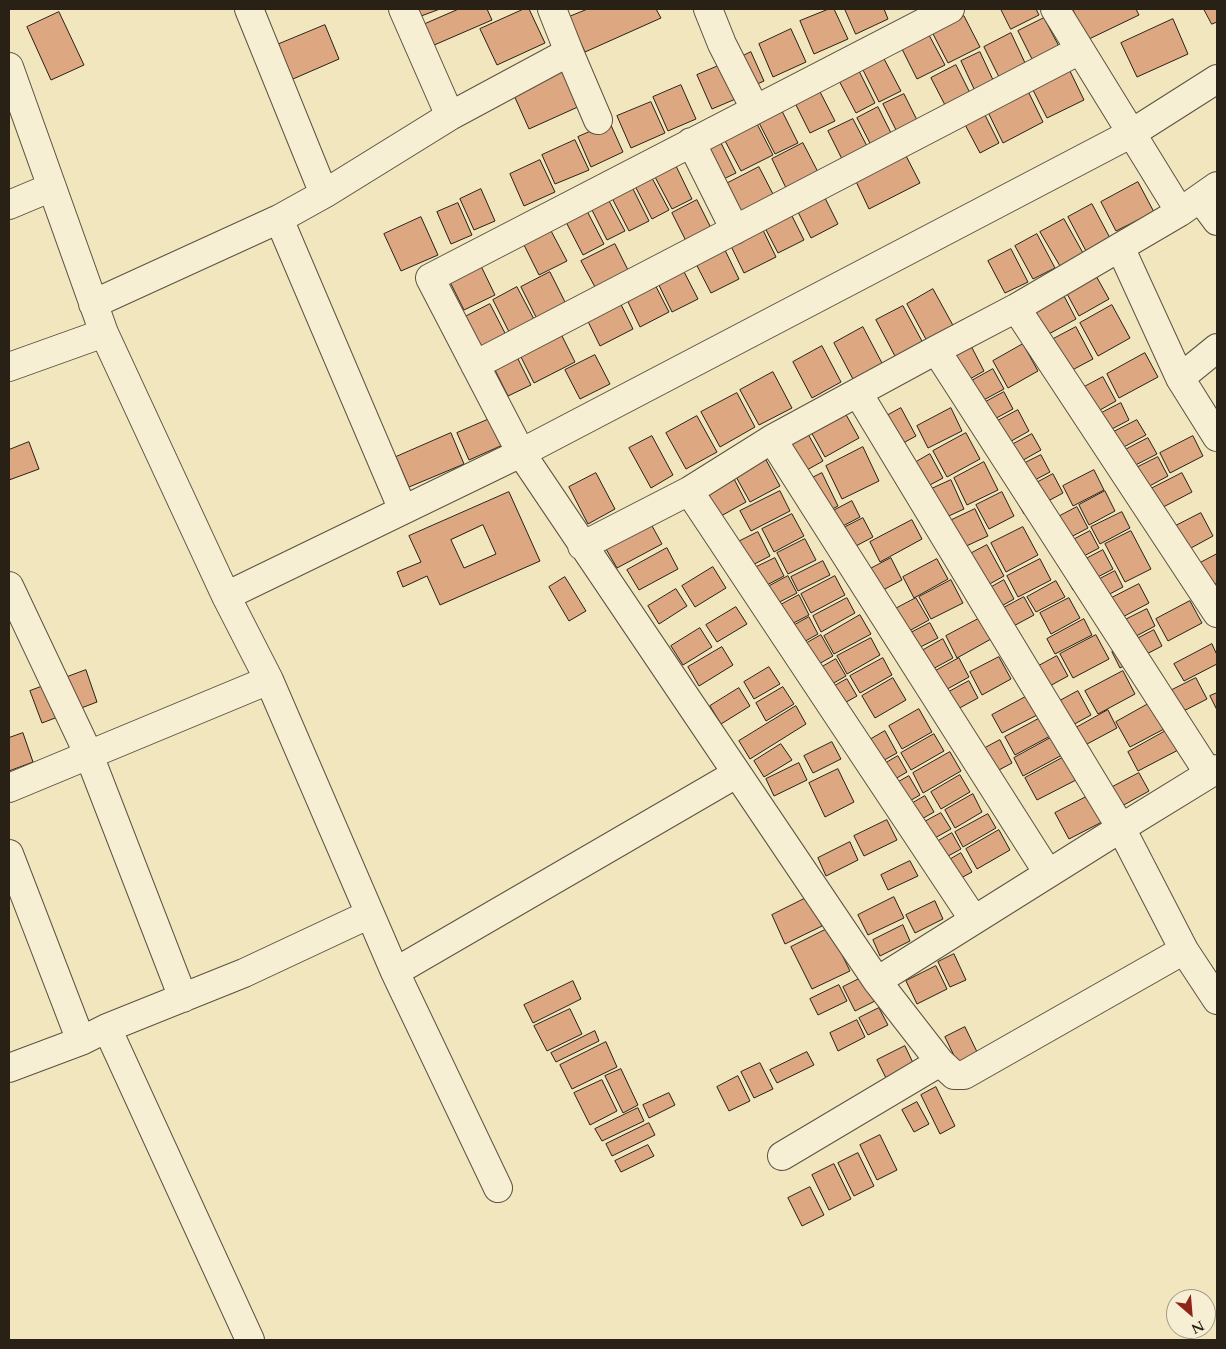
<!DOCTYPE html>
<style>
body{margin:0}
#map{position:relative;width:1226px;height:1349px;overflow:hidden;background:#f1e6bd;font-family:Cardo,serif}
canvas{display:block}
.frame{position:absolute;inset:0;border:10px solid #292016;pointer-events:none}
.north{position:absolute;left:1166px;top:1289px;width:50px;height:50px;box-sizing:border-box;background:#f6efd4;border:1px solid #a49c88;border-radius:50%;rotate:153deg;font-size:14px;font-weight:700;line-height:20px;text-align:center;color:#292016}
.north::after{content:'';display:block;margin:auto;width:18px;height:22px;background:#8f2418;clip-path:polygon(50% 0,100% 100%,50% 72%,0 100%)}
</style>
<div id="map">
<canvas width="1226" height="1349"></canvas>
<div class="frame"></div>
<div class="north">N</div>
</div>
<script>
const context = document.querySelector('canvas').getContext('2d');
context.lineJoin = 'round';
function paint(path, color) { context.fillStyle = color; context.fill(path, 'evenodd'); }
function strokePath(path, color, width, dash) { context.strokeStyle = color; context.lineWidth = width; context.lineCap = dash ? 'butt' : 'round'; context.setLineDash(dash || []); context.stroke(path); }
const building = new Path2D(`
 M409 9H440L413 19Z
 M459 9H487L492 20 425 49 416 28Z
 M524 9H529L545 43 497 65 480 29Z
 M588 9H656L661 18 585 52 569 17Z
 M829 9H834L848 39 814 54 800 21Z
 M845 9H884L888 19 856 34Z
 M1001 9H1036L1039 15 1011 29Z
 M1077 9H1136L1139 15 1087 40 1073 10Z
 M1204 9H1217V22L1212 24Z
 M59 12 84 65 51 80 27 27Z
 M964 16 980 47 948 63 932 32Z
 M1044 18 1061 50 1034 63 1018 31Z
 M1173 19 1188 54 1137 77 1121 43Z
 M325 25 339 59 286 82 272 47Z
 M791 29 806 62 773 77 759 44Z
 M1011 33 1026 65 1000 79 984 47Z
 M929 35 945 65 917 79 902 49Z
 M751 52 764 81 748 88 735 60Z
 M980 52 994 82 975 91 961 61Z
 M882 55 901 91 879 102 861 66Z
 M730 61 745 95 712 109 697 75Z
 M956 65 970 93 945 105 931 78Z
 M857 67 875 103 856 113 837 77Z
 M1068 67 1084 100 1047 118 1031 86Z
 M564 70 580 106 529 129 513 93Z
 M681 85 696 119 668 131 653 97Z
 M817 86 835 121 810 133 793 99Z
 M1026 87 1043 122 1003 143 986 108Z
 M904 94 919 124 898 134 883 104Z
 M651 102 665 133 631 148 617 116Z
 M779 105 798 143 775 154 756 117Z
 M878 107 893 137 872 147 857 118Z
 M982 109 999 143 980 153 962 119Z
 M853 119 869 150 844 163 828 131Z
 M755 120 773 155 741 171 723 137Z
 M610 123 623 152 591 167 578 137Z
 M719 139 736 173 713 184 696 151Z
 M575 140 589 170 555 184 542 155Z
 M803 143 819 174 787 190 772 159Z
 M902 148 920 183 869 209 852 173Z
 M540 160 555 192 524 206 510 174Z
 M676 166 692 199 672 209 655 177Z
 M759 167 774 196 741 213 726 184Z
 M652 178 669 210 652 219 635 186Z
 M1138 182 1154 212 1116 231 1101 202Z
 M632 187 649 221 629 231 612 198Z
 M481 189 495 221 474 230 460 199Z
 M821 190 838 224 811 238 794 204Z
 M608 199 625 231 607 240 591 208Z
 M697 200 711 228 686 241 672 213Z
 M458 203 472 235 451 244 437 212Z
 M1092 204 1110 238 1086 251 1068 217Z
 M788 208 804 240 778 253 762 222Z
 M587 211 604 244 583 255 566 222Z
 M421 217 438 255 401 271 384 234Z
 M1064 219 1083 253 1060 266 1040 232Z
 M760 224 776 257 744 273 728 240Z
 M550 229 567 261 539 275 523 243Z
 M1037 234 1055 268 1033 279 1015 246Z
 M615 244 628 270 595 287 581 261Z
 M722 244 739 279 711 293 693 258Z
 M1011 249 1028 282 1005 293 988 261Z
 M678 260 698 299 672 312 653 273Z
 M480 264 495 295 464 310 449 280Z
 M647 269 669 312 640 327 619 283Z
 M550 272 567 306 538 321 521 287Z
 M1095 274 1109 299 1079 316 1065 290Z
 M612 286 633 329 600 346 579 303Z
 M517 287 535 321 510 334 493 300Z
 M933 289 955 329 928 343 907 304Z
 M1062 292 1076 319 1038 340 1024 313Z
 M490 304 506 335 479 349 463 318Z
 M1112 305 1130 338 1098 356 1080 323Z
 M903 306 923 343 896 358 876 320Z
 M557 326 575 362 534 383 516 347Z
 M863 327 883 365 854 381 834 343Z
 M1076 327 1093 359 1059 377 1042 345Z
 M970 344 984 371 952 389 937 362Z
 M1023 344 1038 371 1008 388 993 361Z
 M822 346 841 382 812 398 793 362Z
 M513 349 531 385 508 396 490 360Z
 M1145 353 1158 377 1119 398 1107 374Z
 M595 355 610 384 580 399 565 370Z
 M993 369 1004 389 967 409 957 389Z
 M773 372 792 408 759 425 740 390Z
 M1103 377 1116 401 1084 419 1071 394Z
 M1004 392 1013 409 978 428 969 411Z
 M737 393 755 427 720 447 701 412Z
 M1121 403 1129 420 1093 439 1084 422Z
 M901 408 916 436 885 453 870 425Z
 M951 408 962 431 928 448 917 426Z
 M1018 410 1029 431 992 452 981 430Z
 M844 411 859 438 825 457 810 430Z
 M697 416 717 452 686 469 666 433Z
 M494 417 505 444 469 460 457 433Z
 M1137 420 1146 435 1105 457 1096 441Z
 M451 433 464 464 409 487 396 457Z
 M966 433 980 459 947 477 933 451Z
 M808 434 823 461 787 481 772 453Z
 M1032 434 1041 450 1002 472 993 455Z
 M652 436 673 475 651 488 629 448Z
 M1193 436 1203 456 1170 473 1160 453Z
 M1148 438 1157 454 1114 476 1106 460Z
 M29 442 39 469 9 480V450Z
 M863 447 879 481 842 499 826 466Z
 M930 454 943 478 911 495 899 472Z
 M1041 455 1050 472 1012 492 1003 474Z
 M1158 457 1168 476 1131 496 1120 476Z
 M765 458 780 486 750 502 735 475Z
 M984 462 998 490 967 505 954 478Z
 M1094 470 1104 490 1073 506 1063 486Z
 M596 473 615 509 588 524 569 487Z
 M822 473 838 506 812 520 796 486Z
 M1182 473 1192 492 1146 516 1135 497Z
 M1053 474 1063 493 1024 514 1014 495Z
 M733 477 746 502 705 525 691 500Z
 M951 480 964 509 927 526 914 497Z
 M780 491 790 511 751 531 740 511Z
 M1105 491 1115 511 1089 525 1079 505Z
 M509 492 540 561 440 605 427 576 403 587 397 572 421 562 409 536ZM483 525 496 554 464 568 451 540Z
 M1002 492 1014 516 989 529 976 505Z
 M852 501 860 517 822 537 814 521Z
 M1077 507 1088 528 1050 548 1039 527Z
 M975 509 988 536 949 554 937 527Z
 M1122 512 1130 528 1100 544 1091 527Z
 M1201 513 1213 536 1169 560 1156 536Z
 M792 514 804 536 774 552 762 529Z
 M863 518 873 537 837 556 826 537Z
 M912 520 922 539 880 562 870 542Z
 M651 524 662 544 617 568 606 549Z
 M1023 527 1038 555 1006 572 991 543Z
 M1090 531 1099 548 1061 568 1052 551Z
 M1131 531 1151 569 1125 582 1105 544Z
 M758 532 770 556 739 572 726 548Z
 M805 539 816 560 788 574 777 553Z
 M987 545 1004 576 968 596 951 564Z
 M667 548 678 569 639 590 627 570Z
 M1103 550 1113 569 1073 590 1063 571Z
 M1217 554V583L1197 594 1185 571Z
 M775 558 784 576 750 594 740 575Z
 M891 558 902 580 866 599 855 577Z
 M937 559 948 579 914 598 903 577Z
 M1040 559 1051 580 1018 597 1007 576Z
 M823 561 830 575 798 591 791 577Z
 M713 567 726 588 695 607 682 586Z
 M1115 571 1123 587 1085 607 1077 591Z
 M788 576 797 593 762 611 753 595Z
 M835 576 845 595 811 613 801 594Z
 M565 577 586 611 569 621 549 587Z
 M951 580 963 603 931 619 919 597Z
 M1004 580 1014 599 982 617 972 598Z
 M1056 581 1065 597 1036 612 1027 597Z
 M1139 584 1149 603 1100 629 1090 609Z
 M676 589 687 606 659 624 648 606Z
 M799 595 809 615 772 634 762 615Z
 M1024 597 1034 615 995 636 985 618Z
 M847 598 855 613 821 632 813 616Z
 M916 598 929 620 891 641 878 618Z
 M1069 598 1080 618 1051 634 1040 613Z
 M1190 601 1202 623 1168 641 1156 619Z
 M736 607 747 624 717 642 706 625Z
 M1147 609 1155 626 1112 649 1103 631Z
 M860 615 871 634 834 654 824 636Z
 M809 617 818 634 784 653 775 636Z
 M980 618 991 639 957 658 946 636Z
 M1084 619 1092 635 1055 654 1047 639Z
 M930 623 938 638 901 657 893 642Z
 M700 628 712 647 683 665 671 646Z
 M1154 630 1162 646 1120 668 1112 652Z
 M821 635 833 656 799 675 788 654Z
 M1096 635 1109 659 1073 678 1060 654Z
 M871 638 880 655 847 674 837 656Z
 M943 639 953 658 918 677 909 658Z
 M1212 644 1217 655V664L1184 681 1174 664Z
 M722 647 733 665 699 686 688 667Z
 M1057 656 1068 676 1035 694 1024 674Z
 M999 657 1011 679 982 695 970 672Z
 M883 658 892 675 860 693 850 676Z
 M959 658 969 677 931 698 921 679Z
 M836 659 846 676 811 696 801 679Z
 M769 667 780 684 754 699 744 682Z
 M86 670 97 702 42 723 30 691Z
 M1123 671 1135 694 1098 714 1085 691Z
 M893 678 906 700 875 718 862 696Z
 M1196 678 1207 699 1170 718 1158 697Z
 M847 679 857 696 823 715 813 698Z
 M969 681 978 698 943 717 934 700Z
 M783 687 794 704 766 721 756 703Z
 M739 688 750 706 721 724 710 706Z
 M1078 691 1091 715 1060 732 1047 708Z
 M1217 693V710L1210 696Z
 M1031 694 1041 713 1002 733 992 715Z
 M1150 703 1164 729 1130 747 1116 722Z
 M796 706 806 724 750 759 739 741Z
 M919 709 932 732 902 749 889 726Z
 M1108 710 1117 728 1074 751 1065 734Z
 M1042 717 1052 735 1015 755 1005 737Z
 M1171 728 1182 748 1138 771 1128 752Z
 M885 731 897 753 866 770 854 749Z
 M23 733 33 762 9 771V738Z
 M934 734 944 751 911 770 901 753Z
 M1054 736 1064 754 1023 776 1014 758Z
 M1000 740 1012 763 984 778 972 755Z
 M832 742 841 759 813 773 804 756Z
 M781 744 792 760 764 777 754 761Z
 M950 752 961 771 923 793 913 773Z
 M898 756 907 772 876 790 867 774Z
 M1064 757 1076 780 1037 800 1025 778Z
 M799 763 807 780 774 796 766 779Z
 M838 769 854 802 825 817 809 783Z
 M1139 773 1149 791 1113 811 1103 792Z
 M960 775 970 792 941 809 931 792Z
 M909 776 920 795 906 803 895 784Z
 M973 794 982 812 955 828 945 810Z
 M925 796 934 812 906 828 897 812Z
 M1088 796 1102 822 1069 839 1055 813Z
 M941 813 951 829 913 850 904 833Z
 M988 814 996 828 963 847 955 832Z
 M887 820 897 840 864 856 854 836Z
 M999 830 1010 850 977 869 966 849Z
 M952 833 961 849 926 868 918 853Z
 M850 842 858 860 826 876 818 858Z
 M961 853 972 872 939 890 929 872Z
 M910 861 918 876 888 890 881 875Z
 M808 897 822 926 785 944 772 915Z
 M894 897 904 918 868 935 858 915Z
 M935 901 943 919 915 933 906 915Z
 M903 925 910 941 880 956 873 940Z
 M829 928 850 971 812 989 791 947Z
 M954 954 966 980 950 987 938 962Z
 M936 966 947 989 917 1004 906 981Z
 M863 977 875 1001 855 1011 843 987Z
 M573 981 581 999 533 1023 524 1005Z
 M839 985 847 1001 818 1015 810 999Z
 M879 1008 888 1025 868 1035 859 1018Z
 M570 1009 582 1034 547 1051 534 1026Z
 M857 1020 865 1037 838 1051 830 1033Z
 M965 1027 979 1056 959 1066 945 1037Z
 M595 1031 599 1041 556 1062 551 1053Z
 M606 1042 617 1067 572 1089 560 1065Z
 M905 1046 915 1067 887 1080 877 1060Z
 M807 1052 814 1065 777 1083 770 1070Z
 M760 1063 773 1089 754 1098 741 1072Z
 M621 1069 638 1105 623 1113 605 1076Z
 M738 1076 750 1101 729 1111 717 1087Z
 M602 1080 617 1111 590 1125 574 1093Z
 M936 1087 955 1126 940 1134 921 1095Z
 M669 1093 675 1105 649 1118 643 1105Z
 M917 1102 929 1124 914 1132 902 1110Z
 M638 1108 644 1121 602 1141 595 1129Z
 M649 1123 655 1135 612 1156 606 1144Z
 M880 1135 897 1170 877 1180 860 1145Z
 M648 1145 654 1156 621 1172 615 1161Z
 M858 1153 874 1186 854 1196 838 1163Z
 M834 1164 851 1199 829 1210 812 1175Z
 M810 1187 824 1215 802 1226 788 1198Z`);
const minor = new Path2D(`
 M249 9 324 194 450 116 569 52 552 9
 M403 9 450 116
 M708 9 722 44 755 109
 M950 9 430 278 521 453 1132 133 1217 79
 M1055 9 1180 212
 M569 52 598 120
 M9 67 104 333 226 596 269 680 395 972 498 1188
 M691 142 735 230
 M1200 198 1217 221
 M9 205 52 187
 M279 219 324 194
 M1120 247 1180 378 1217 437
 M93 304 279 219 403 510
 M1016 308 1217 613
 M936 350 1209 774
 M475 365 1080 50
 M9 367 104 333
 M1180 378 1217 348
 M858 393 1121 828 1184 950
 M772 439 1048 873
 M689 491 974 920
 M582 546 689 491 772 439 936 350 1016 308 1180 212 1217 186
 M9 586 89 755 183 998
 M226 596 521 453 877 981 940 1062 954 1075H964L1184 950 1217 1000
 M9 788 269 680
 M9 854 81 1041
 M395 972 736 774
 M877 981 1121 828 1217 769
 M107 1028 250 1340
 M9 1068 81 1041 107 1028 244 973 370 914
 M782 1156 940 1062`);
paint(building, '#dca781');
strokePath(building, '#292016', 1);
strokePath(minor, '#5b5240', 30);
strokePath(minor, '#f6efd4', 28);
</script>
